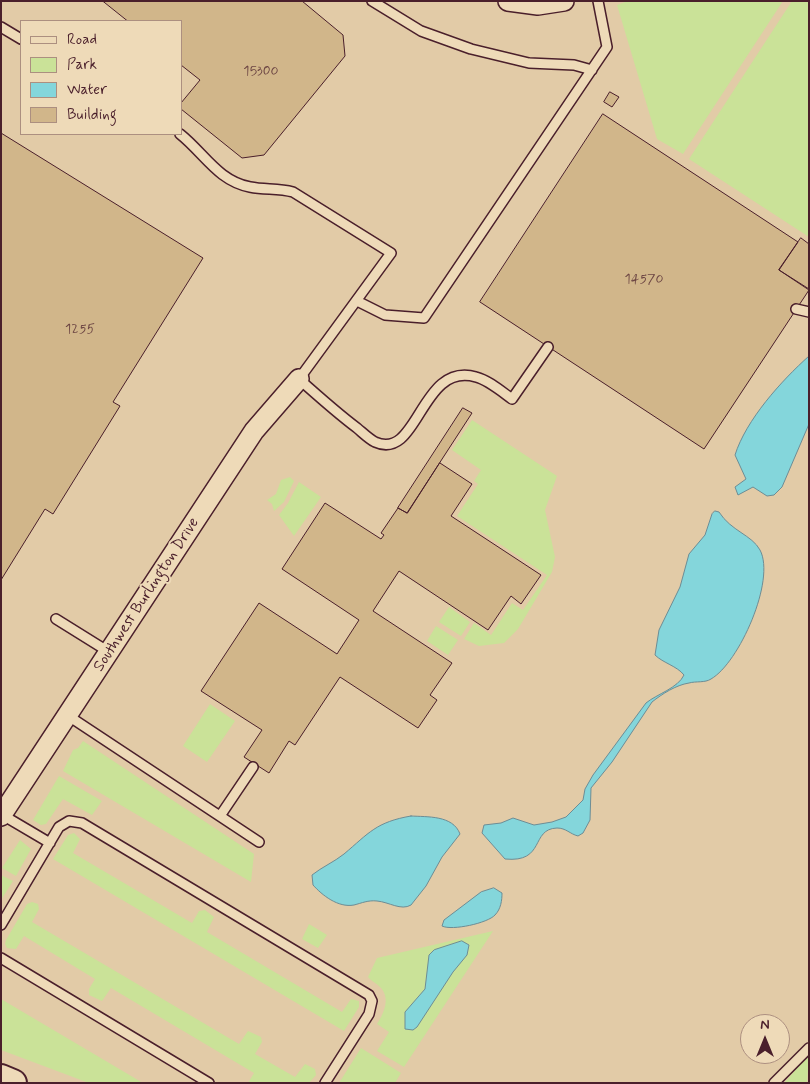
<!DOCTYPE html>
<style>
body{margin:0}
#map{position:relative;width:810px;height:1084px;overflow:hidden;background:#eedab8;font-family:Mynerve,sans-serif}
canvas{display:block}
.frame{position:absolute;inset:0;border:2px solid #4a1f2b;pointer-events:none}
.legend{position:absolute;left:20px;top:20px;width:162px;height:115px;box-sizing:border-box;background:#eedab8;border:1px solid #ac8f80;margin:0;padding:6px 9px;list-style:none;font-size:15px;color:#4a1f2b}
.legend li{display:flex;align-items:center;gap:10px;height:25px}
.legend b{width:25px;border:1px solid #ac8f80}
.north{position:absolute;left:740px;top:1014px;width:50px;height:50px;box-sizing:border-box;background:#eedab8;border:1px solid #ac8f80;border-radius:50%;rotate:0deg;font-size:14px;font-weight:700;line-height:20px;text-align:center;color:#4a1f2b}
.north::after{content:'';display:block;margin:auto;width:18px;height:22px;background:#4a1f2b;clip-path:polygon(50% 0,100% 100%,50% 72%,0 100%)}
</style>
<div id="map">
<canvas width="810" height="1084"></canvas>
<div class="frame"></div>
<ul class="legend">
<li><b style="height:6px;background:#eedab8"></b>Road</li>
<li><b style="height:14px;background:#cae298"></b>Park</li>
<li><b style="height:14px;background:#84d6db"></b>Water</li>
<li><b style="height:14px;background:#d1b68a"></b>Building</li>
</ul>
<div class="north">N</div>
</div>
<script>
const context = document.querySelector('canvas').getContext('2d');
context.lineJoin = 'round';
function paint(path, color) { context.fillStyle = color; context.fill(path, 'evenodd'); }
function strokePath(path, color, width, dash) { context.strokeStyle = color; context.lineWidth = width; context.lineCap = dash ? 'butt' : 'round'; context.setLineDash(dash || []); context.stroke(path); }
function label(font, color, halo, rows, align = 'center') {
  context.font = font + ' Mynerve,sans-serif'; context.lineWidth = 4; context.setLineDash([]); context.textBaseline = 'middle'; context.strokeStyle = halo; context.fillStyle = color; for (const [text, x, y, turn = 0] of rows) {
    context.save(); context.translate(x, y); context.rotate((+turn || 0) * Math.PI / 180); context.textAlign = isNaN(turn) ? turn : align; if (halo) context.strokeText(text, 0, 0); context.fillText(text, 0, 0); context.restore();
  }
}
const built = new Path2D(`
 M1 1H809V1083H1ZM21 21H181V134H21ZM750 1024H780V1054H750Z`);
const green = new Path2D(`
 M628 1H783L683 154 657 139 617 5Z
 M792 1H809V237L689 159Z
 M472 420 557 476 545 510 555 557 552 572 518 629 504 643 479 646 464 639 474 623 491 635 512 603 523 610 547 575 457 516 478 484 474 481 481 470 452 450Z
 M290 477 294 481 284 502 274 511 272 504 267 500 276 494 281 480Z
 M299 482 321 497 294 536 279 515 288 503Z
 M449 607 470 622 461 636 439 622Z
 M436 626 458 640 448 655 427 641Z
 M210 704 235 721 207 762 183 746Z
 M83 741 254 854 251 882 63 771 73 750 78 748Z
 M59 776 102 801 92 815 63 799 46 824 41 825 33 820Z
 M74 833 80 839 73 853 192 923 199 911 205 910 214 917 207 932 342 1012 351 999 359 1001V1007L344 1031 53 859 68 835Z
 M20 840 31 849 16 876 2 868Z
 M1 875 13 881 1 900Z
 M32 902 38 904 39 909 32 922 239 1044 248 1031 261 1037 262 1042 255 1054 295 1077 305 1064 315 1069 316 1075 309 1083H248L254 1073 111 988 102 1001 89 995V989L95 979 24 936 16 949 7 948 5 944 6 940 27 904Z
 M309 924 327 935 318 948 302 939Z
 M493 931 404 1067 377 1051 389 1032 377 1024C384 1013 391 998 380 987 376 983 371 981 368 977L377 958Z
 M1 999 143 1083H89L1 1050Z
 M361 1048 401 1073 395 1083H339Z
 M809 1056 807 1083H784L807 1057Z`);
const water = new Path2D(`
 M809 356V424L782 487 774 495 767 496 753 487 738 495 735 487 746 479 735 455C746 420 781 381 809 356Z
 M715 511 719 512C731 531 752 535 760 550 776 580 739 663 711 679 705 683 696 681 689 683 676 685 662 694 652 702L612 762 591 788 590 820 583 833 578 836C570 834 566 828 557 828 530 829 546 863 505 859L482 833 484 825 501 823 513 818 534 825 552 822 566 817 583 800 585 789 593 775 646 703C657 694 678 688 684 675 677 666 663 663 655 655L659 630 680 587 689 554 705 535 712 514Z
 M411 816C427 817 453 815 460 834L442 857 426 886 411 905C401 911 389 902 377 901 368 900 362 903 354 905 338 908 322 895 313 885L312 875C322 867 334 862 344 854 369 833 376 822 411 816Z
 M494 888 502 893C502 900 501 909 495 915 488 923 452 931 442 926L444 920 481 892Z
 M462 941 469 945 467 955 453 972 417 1027 413 1030 405 1029V1012L425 989 429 955 434 950Z`);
const building = new Path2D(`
 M103 1H302L343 35 345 56 264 155 242 158 181 109V103L200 80 181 65V21H128Z
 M610 92 619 97 612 107 604 102Z
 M603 114 798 242 779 270 809 290 704 449 480 302Z
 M1 133 203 258 113 402 120 406 53 514 45 509 1 580Z
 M801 238 809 244V289L779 270Z
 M463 408 472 413 407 513 398 508Z
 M440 463 472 484 451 516 541 575 521 604 511 596 488 630 399 571 373 611 452 663 430 695 437 700 418 728 340 677 295 745 289 741 269 773 244 757 262 730 201 691 259 603 337 654 359 620 282 569 325 503 381 539 384 535 381 533 398 508 407 513Z`);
const lane = new Path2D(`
 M372 1 421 31 471 49 529 63 574 65 592 70
 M1 27 21 39
 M180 134C204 153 218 181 250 187 265 190 278 188 293 192L391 253 299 379C318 396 337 413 357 428 363 433 369 439 375 442 419 462 420 361 476 377 488 380 501 391 512 399L548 347
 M357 301 385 315 424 318 607 47 598 1
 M796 309 809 312
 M56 619 109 652
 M67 715 259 842
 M1 814 50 843
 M220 816 253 767
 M1 925 59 827 69 821 82 823 369 995 372 1001 369 1014 325 1083
 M1 958 209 1083
 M774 1083 809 1048`);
const street = new Path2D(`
 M508 1 538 5 564 1
 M1 816 254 431 299 379`);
const secondary = new Path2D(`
 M1 1078 13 1083`);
const numberNames = [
 ["15300",261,72],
 ["14570",644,280],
 ["1255",80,330]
];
const streetNames = [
 ["Southwest Burlington Drive",147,595,-57]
];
paint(built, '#e2cba7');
paint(green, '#cae298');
paint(water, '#84d6db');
strokePath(water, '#6d8d95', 1);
paint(building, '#d1b68a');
strokePath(building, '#4a1f2b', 1);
strokePath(lane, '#4a1f2b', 12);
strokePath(street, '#4a1f2b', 22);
strokePath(secondary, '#4a1f2b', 30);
strokePath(lane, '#eedab8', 9);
strokePath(street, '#eedab8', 19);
strokePath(secondary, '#eedab8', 26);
label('14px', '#6c4543', null, numberNames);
label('16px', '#4a1f2b', '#eedab8', streetNames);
</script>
